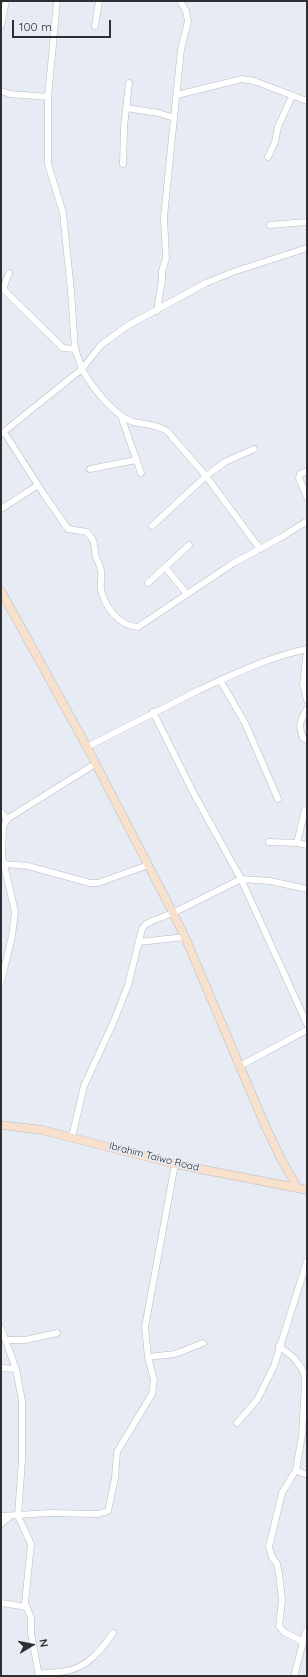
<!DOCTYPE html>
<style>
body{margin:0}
#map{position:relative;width:308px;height:1677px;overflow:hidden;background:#e7ebf3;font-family:Quicksand,sans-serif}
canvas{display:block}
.frame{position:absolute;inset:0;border:2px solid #2e2f32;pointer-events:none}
.north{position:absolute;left:12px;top:1625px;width:40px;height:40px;-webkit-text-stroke:3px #e7ebf3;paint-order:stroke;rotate:80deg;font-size:11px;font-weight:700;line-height:16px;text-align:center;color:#2e2f32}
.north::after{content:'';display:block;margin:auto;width:14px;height:18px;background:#2e2f32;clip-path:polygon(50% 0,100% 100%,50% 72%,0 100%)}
.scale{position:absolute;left:12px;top:20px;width:99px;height:18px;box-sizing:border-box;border:2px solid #2e2f32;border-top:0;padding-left:5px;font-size:12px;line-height:14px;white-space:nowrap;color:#2e2f32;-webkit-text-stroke:3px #e7ebf3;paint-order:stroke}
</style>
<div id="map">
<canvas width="308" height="1677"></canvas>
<div class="frame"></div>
<div class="north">N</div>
<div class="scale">100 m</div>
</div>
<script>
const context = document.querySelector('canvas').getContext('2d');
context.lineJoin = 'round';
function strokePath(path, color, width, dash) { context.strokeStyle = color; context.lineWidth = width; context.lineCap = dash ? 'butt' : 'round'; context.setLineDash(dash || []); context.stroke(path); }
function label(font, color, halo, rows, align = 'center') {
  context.font = font + ' Quicksand,sans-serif'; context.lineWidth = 3; context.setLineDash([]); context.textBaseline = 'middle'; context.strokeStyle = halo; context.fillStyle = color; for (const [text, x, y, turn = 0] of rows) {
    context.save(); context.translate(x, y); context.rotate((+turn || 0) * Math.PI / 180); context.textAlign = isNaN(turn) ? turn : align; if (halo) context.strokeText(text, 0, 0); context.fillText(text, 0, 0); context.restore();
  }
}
const minor = new Path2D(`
 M1 26 6 1
 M95 26 99 1
 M1 91 10 94 48 97
 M177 95 242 79 254 81 307 101
 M126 108 159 113 174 118
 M268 157 275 142 278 127 292 96
 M123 164 124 127 129 83
 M270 225 307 222
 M9 273 4 286V290L63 348 75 349
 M157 311 162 280V271L166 258 164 217 174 118 181 49 188 21 186 11 180 1
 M121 416 141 473
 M4 432 43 493 68 529 87 532C97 544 93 544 96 557 98 562 101 567 101 572 102 578 100 584 101 590 105 607 119 626 138 627L232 564 280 538 307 521
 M1 434 82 369 75 349 71 291 63 213 48 164V97L57 1
 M90 469 136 460
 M307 471 300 474 299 478 307 497
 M1 509 38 485
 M152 526 206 476 225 462 254 449
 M260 549 206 476 167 431C156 424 147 425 134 422 115 417 91 386 82 369L101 345 127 326 206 283 233 272 307 248
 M165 567 187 594
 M148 583 189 545
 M307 650 303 684 307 700
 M220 680 245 723 278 799
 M307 709C300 721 298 724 303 738L307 740
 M153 712 194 794 241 879 307 1024
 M87 747C124 728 161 709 199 690 234 674 269 657 307 649
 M1 812 7 819
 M269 842 297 843 307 845
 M297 843 305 810
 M4 864 28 866 90 883H98L148 865
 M139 942 185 937
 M1 982 12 936 15 912 2 856 3 828 7 819 95 764
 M240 1066 307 1030
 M72 1137 84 1086 114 1021 128 985 142 929 146 924 152 921 173 913 241 879 270 881 307 889
 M1 1328 16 1369 22 1401V1459L18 1516 31 1544 25 1603 31 1618V1633L39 1676
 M6 1340H25L57 1333
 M279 1346 294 1358 300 1366 304 1373 305 1384 302 1435 296 1470 307 1475
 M148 1357 175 1354 203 1343
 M1 1368 16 1369
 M237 1423 257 1400 274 1366 307 1261
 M296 1470 282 1493 269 1547 272 1557 277 1564 279 1574 282 1600 279 1626 284 1632 303 1642
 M1 1516 50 1513 98 1514 108 1511 115 1478 117 1452 152 1394 154 1380 148 1357 145 1327 175 1164
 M1 1524 11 1516
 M1 1603 27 1607
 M38 1674C48 1672 57 1673 66 1671 87 1668 102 1649 113 1633
 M294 1676 306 1631`);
const secondary = new Path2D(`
 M1 591 87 747 173 913 185 937 264 1123 281 1159 297 1187
 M1 1125 42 1130 175 1164 307 1190`);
const streetNames = [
 ["Ibrahim Taiwo Road",154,1157,14]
];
strokePath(minor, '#b8bcc3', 7);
strokePath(secondary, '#b8bcc3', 9);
strokePath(minor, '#fff', 6);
strokePath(secondary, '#f7e0cc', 8);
label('10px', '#2e2f32', '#e7ebf3', streetNames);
</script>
